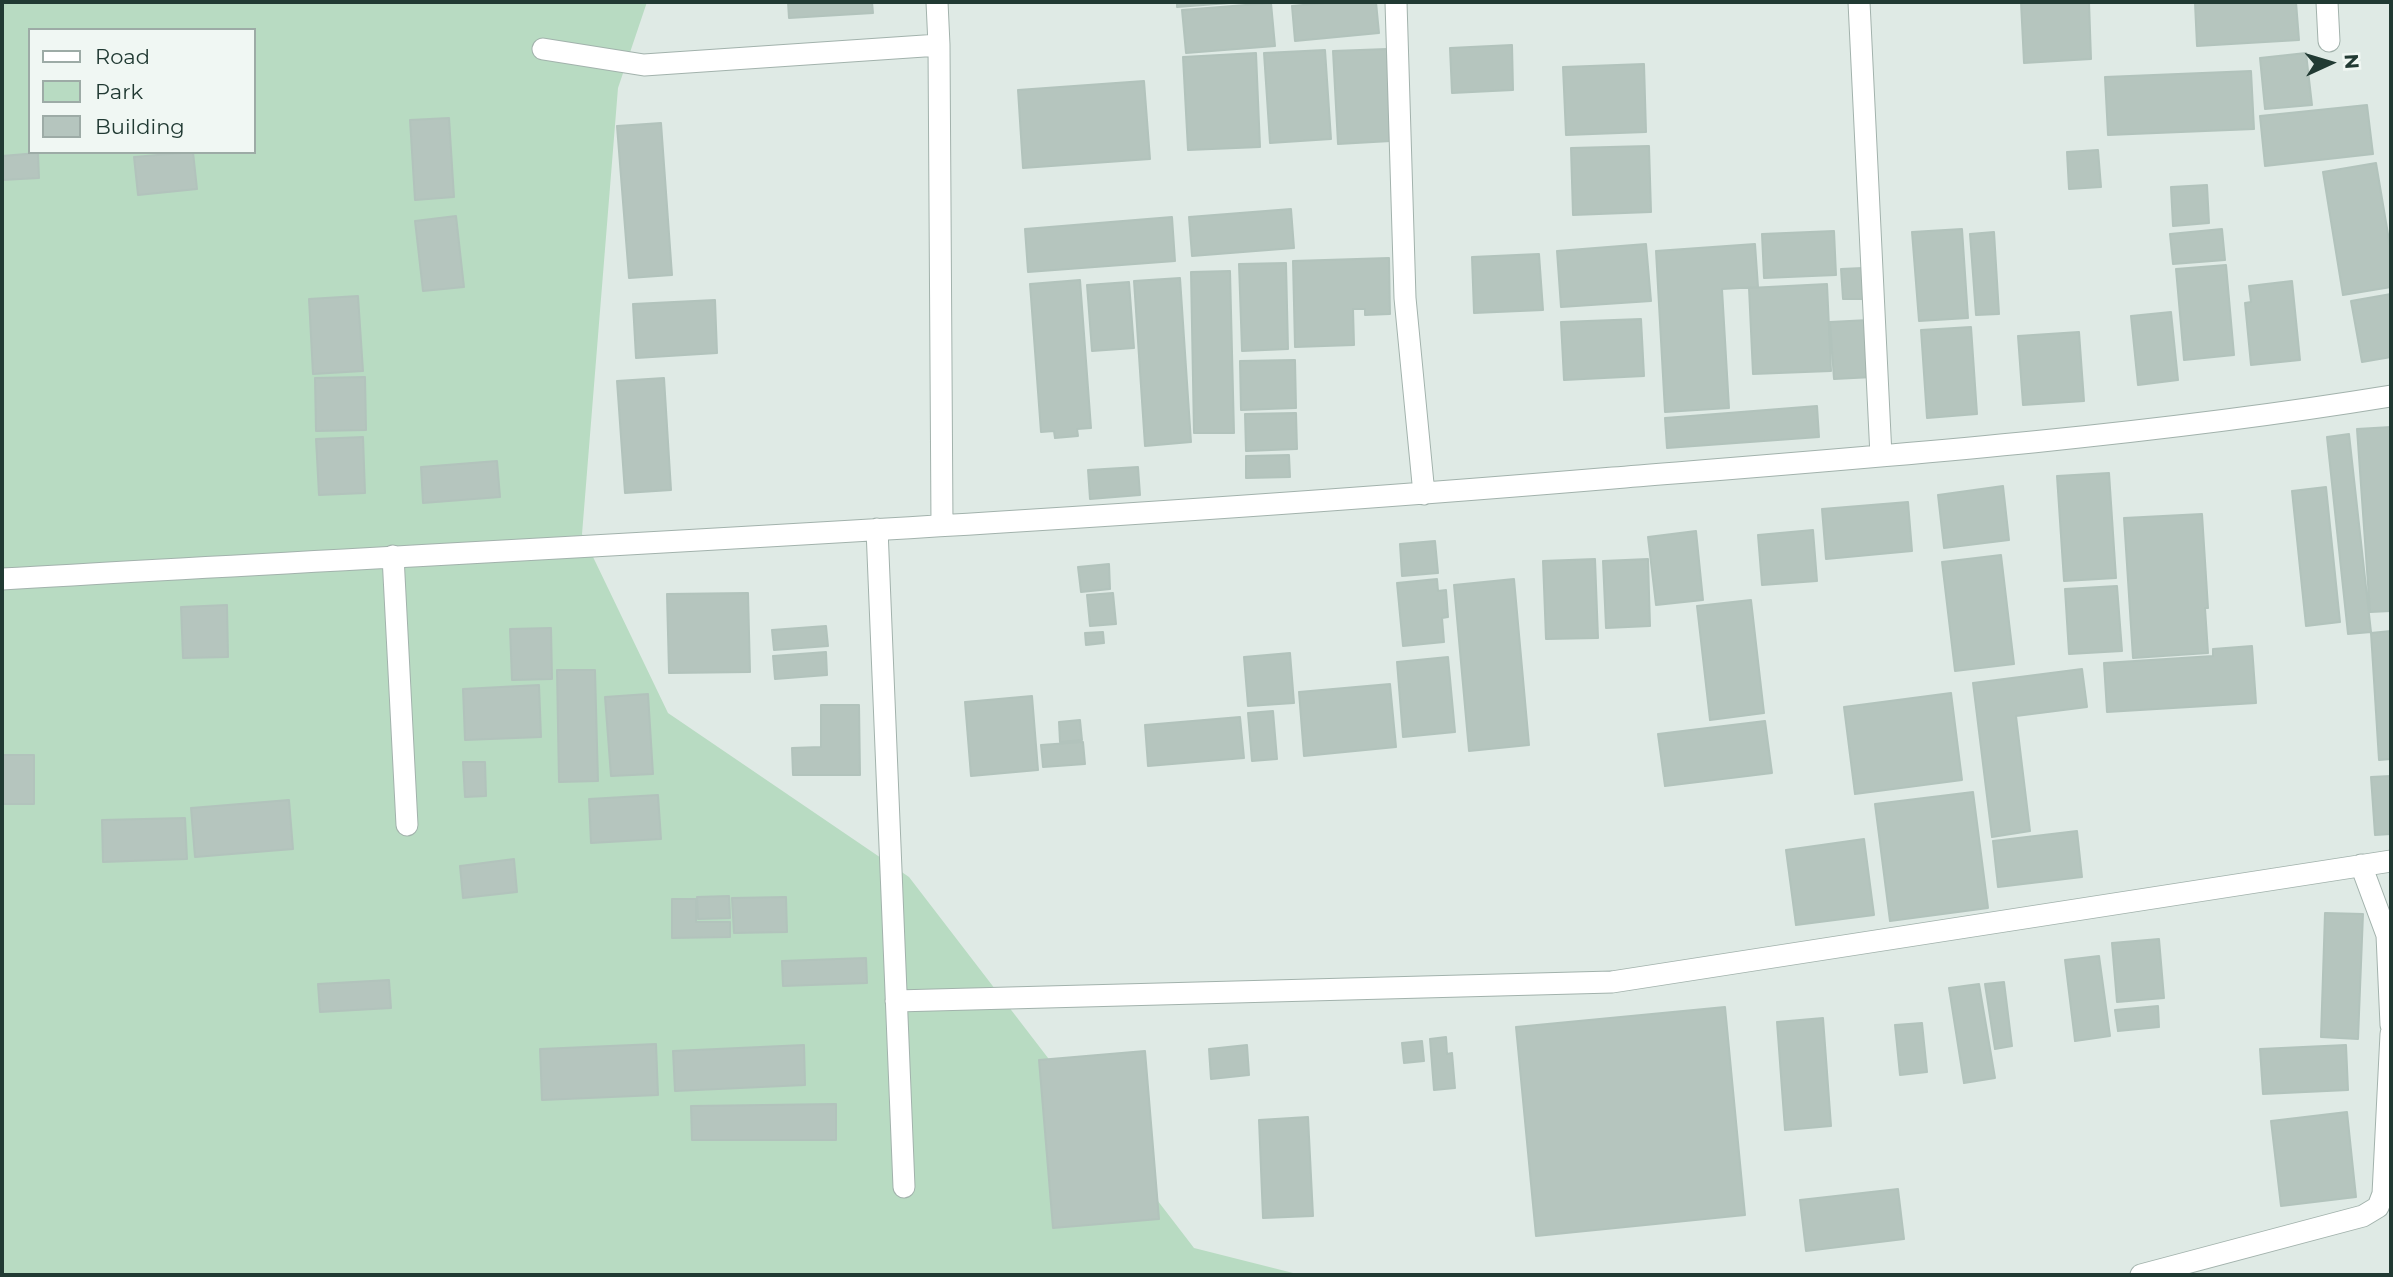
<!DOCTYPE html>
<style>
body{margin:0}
#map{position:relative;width:2393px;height:1277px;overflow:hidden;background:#dfeae5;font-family:Montserrat,sans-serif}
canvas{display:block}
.frame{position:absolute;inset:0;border:4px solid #213a33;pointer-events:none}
.legend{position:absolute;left:28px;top:28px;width:228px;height:126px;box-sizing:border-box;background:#f0f7f3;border:2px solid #9daba6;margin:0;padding:9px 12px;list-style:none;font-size:21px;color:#213a33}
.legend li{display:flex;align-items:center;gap:14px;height:35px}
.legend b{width:35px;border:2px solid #9daba6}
.north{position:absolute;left:2295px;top:28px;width:70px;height:70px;-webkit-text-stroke:5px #f0f7f3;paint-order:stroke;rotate:86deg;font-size:19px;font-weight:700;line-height:28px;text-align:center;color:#213a33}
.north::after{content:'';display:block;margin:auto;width:24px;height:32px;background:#213a33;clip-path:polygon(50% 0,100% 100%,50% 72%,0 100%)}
</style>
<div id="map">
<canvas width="2393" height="1277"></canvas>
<div class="frame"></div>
<ul class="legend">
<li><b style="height:9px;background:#fff"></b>Road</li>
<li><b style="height:19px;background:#b8dbc2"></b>Park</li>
<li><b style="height:19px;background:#b5c5be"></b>Building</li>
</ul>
<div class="north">N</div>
</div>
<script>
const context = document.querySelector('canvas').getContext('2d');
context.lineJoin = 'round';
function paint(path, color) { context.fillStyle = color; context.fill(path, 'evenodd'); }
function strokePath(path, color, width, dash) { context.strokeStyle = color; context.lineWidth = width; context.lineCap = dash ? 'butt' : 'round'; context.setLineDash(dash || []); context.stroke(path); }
const green = new Path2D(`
 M2 2H647L618 88 582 534 668 713 909 877 1194 1248 1301 1275H2ZM30 30H254V152H30Z`);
const building = new Path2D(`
 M788 2H872L873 13 789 18Z
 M1177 2H1242L1177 7Z
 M1336 2H1376L1379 33 1295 41 1292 6Z
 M2021 2H2089L2091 59 2024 63Z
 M2296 2 2299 40 2197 46 2195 3Z
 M1271 3 1275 46 1186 53 1182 10Z
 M1512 45 1513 90 1452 93 1450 48Z
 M1387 49 1391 141 1338 144 1333 51Z
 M1325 50 1331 139 1270 143 1264 53Z
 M1256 53 1260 147 1188 150 1183 57Z
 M2306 53 2312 105 2265 109 2260 58Z
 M1644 64 1646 132 1566 135 1563 67Z
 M2251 71 2254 129 2108 135 2105 77Z
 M1144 81 1150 159 1023 168 1018 90Z
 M2367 105 2373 154 2265 166 2260 116Z
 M449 118 454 197 415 200 410 120Z
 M661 123 672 275 629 278 617 126Z
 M1649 146 1651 212 1573 215 1571 148Z
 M2098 150 2101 187 2069 189 2067 152Z
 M193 152 197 189 138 195 134 157Z
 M38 153 39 178 2 180V156Z
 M2376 163 2391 252V287L2343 295 2323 172Z
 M2207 185 2209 223 2173 226 2171 187Z
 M1291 209 1294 248 1192 256 1189 217Z
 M456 216 464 287 423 291 415 221Z
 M1172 217 1175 261 1028 272 1025 229Z
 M1962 229 1968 318 1919 321 1912 232Z
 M2222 229 2225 260 2173 264 2170 234Z
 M1834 231 1836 275 1764 278 1762 234Z
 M1994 232 1999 314 1976 315 1970 234Z
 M1646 244 1651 301 1561 307 1557 251Z
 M1755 244 1758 287 1722 289 1729 408 1665 412 1656 251Z
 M1539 254 1543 310 1474 313 1472 257Z
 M1389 258 1390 314 1365 315V309H1353L1354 345 1295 347 1293 261Z
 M1286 263 1288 349 1242 351 1239 264Z
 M2226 265 2234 355 2184 360 2176 269Z
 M1863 268 1864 299H1843L1841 269Z
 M1230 271 1234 433H1194L1191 272Z
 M1180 278 1191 442 1145 446 1134 281Z
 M1080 280 1091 428 1077 429 1078 436 1055 438 1054 431 1041 432 1030 284Z
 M2292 281 2300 360 2251 365 2245 303 2251 302 2249 286Z
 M1129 282 1134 348 1092 351 1087 285Z
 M1827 284 1831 371 1753 374 1749 288Z
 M2391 294V357L2362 362 2351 301Z
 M358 296 363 371 313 374 309 299Z
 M715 300 717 353 636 358 633 304Z
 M2171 312 2178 380 2138 385 2131 316Z
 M1641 319 1644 376 1564 380 1561 322Z
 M1869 320 1873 377 1834 379 1830 322Z
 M1971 327 1977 414 1927 418 1921 330Z
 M2079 332 2084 401 2023 405 2018 336Z
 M1295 360 1296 408 1241 410 1240 361Z
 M365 377 366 430 316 431 315 378Z
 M664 378 671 490 625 493 617 381Z
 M1817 406 1819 437 1667 448 1665 418Z
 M1296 413 1297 449 1246 451 1245 414Z
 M2391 427V611L2370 612 2357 429Z
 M2349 434 2371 632 2348 634 2327 437Z
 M363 437 365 493 319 495 316 439Z
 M1289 455 1290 477 1246 478V456Z
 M497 461 500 497 423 503 421 467Z
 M1138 467 1140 495 1090 499 1088 470Z
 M2109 473 2116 578 2064 581 2057 476Z
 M2003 486 2009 540 1944 548 1938 495Z
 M2326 487 2340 622 2306 626 2292 491Z
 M1908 502 1912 551 1826 559 1822 509Z
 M2202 514 2208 608H2205L2208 653 2133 658 2124 518Z
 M1813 530 1817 581 1762 585 1758 535Z
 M1696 531 1703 600 1656 605 1648 537Z
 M1435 541 1438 573 1402 576 1400 544Z
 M2001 555 2014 664 1955 671 1942 562Z
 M1595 559 1598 638 1546 639 1543 561Z
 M1648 559 1650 626 1606 628 1603 561Z
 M1109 564 1110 589 1081 592 1078 567Z
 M1437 579 1438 591 1446 590 1448 617 1442 618 1444 642 1403 646 1397 583Z
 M1514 579 1529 745 1469 751 1454 585Z
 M2117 586 2122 651 2069 654 2065 589Z
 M748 593 750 672 669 673 667 594Z
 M1113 593 1116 624 1090 626 1087 595Z
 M1751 600 1764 713 1710 720 1697 606Z
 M227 605 228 657 183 658 181 607Z
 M826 626 828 646 774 650 772 630Z
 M551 628 552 679 512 680 510 629Z
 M2391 631V759L2379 760 2371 633Z
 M1103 632 1104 643 1086 645 1085 633Z
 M2252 646 2256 703 2107 712 2104 663 2213 656V649Z
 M826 652 827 675 775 679 773 656Z
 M1290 653 1294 703 1248 706 1244 657Z
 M1448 657 1455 732 1403 737 1397 662Z
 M2082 669 2087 707 2016 716 2030 831 1992 837 1973 683Z
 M557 670H595L598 781 559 782Z
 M1390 684 1396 747 1304 756 1299 692Z
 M539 685 541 737 465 740 463 689Z
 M1951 693 1962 780 1855 794 1844 707Z
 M648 694 653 774 611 776 605 697Z
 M1032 696 1038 770 971 776 965 702Z
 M821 705H859L860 775H793L792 748 821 747Z
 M1273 711 1277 759 1252 761 1248 713Z
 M1240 717 1244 758 1148 766 1145 725Z
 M1080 720 1082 740 1060 742 1059 722Z
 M1765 721 1772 773 1665 786 1658 734Z
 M1083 742 1085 764 1043 767 1041 745Z
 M2 755H34V804H2Z
 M463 762H485L486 796 465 797Z
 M2391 776V834L2375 835 2371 777Z
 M1973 792 1988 908 1890 921 1875 804Z
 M658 795 661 839 591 843 589 799Z
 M289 800 293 849 195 857 191 808Z
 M185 818 187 859 103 862 102 820Z
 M2077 831 2082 877 1998 887 1993 841Z
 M1864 839 1874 915 1796 925 1786 850Z
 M514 859 517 892 463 898 460 866Z
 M729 896 730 918 698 919 697 897Z
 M786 897 787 932 734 933 732 898Z
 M672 899H696V922H730V937L672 938Z
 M2325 913 2363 914 2358 1039 2321 1037Z
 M2159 939 2164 998 2117 1002 2112 943Z
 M2099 956 2110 1036 2075 1041 2065 960Z
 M866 958 867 983 783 986 782 961Z
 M389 980 391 1008 320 1012 318 984Z
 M2004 982 2012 1046 1995 1049 1985 984Z
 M1979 984 1995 1078 1964 1083 1949 988Z
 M2158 1006 2159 1027 2118 1031 2115 1010Z
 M1725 1007 1745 1215 1536 1236 1516 1027Z
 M1823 1018 1831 1126 1785 1130 1777 1022Z
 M1922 1023 1927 1072 1900 1075 1895 1025Z
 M1446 1037 1447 1054 1452 1053 1455 1088 1434 1090 1430 1039Z
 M1422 1041 1424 1061 1404 1063 1402 1043Z
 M656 1044 658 1095 542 1100 540 1049Z
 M804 1045 805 1085 675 1091 673 1051Z
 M1247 1045 1249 1075 1211 1079 1209 1049Z
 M2346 1045 2348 1090 2263 1094 2260 1049Z
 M1145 1051 1159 1219 1053 1228 1039 1060Z
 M836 1104V1140H692L691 1106Z
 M2347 1112 2356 1197 2281 1206 2271 1121Z
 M1308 1117 1313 1216 1263 1218 1259 1120Z
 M1898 1189 1904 1239 1806 1251 1800 1200Z`);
const minor = new Path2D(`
 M937 2 939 45 942 525
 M1396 2 1405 298 1424 494
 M1859 2 1881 456
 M2327 2 2329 41
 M543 49 644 65 939 45
 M877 529 904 1187
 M393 556 407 825
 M2 579C539 548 1077 523 1613 478 1873 457 2134 438 2391 396
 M2361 865 2387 935 2391 1025
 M896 1001 1612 982 2391 861
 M2141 1275 2363 1216 2378 1207 2383 1194 2391 1034`);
paint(green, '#b8dbc2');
paint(building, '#b5c5be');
strokePath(building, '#b2c3bc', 2);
strokePath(minor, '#a2b2ac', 23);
strokePath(minor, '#fff', 21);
</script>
